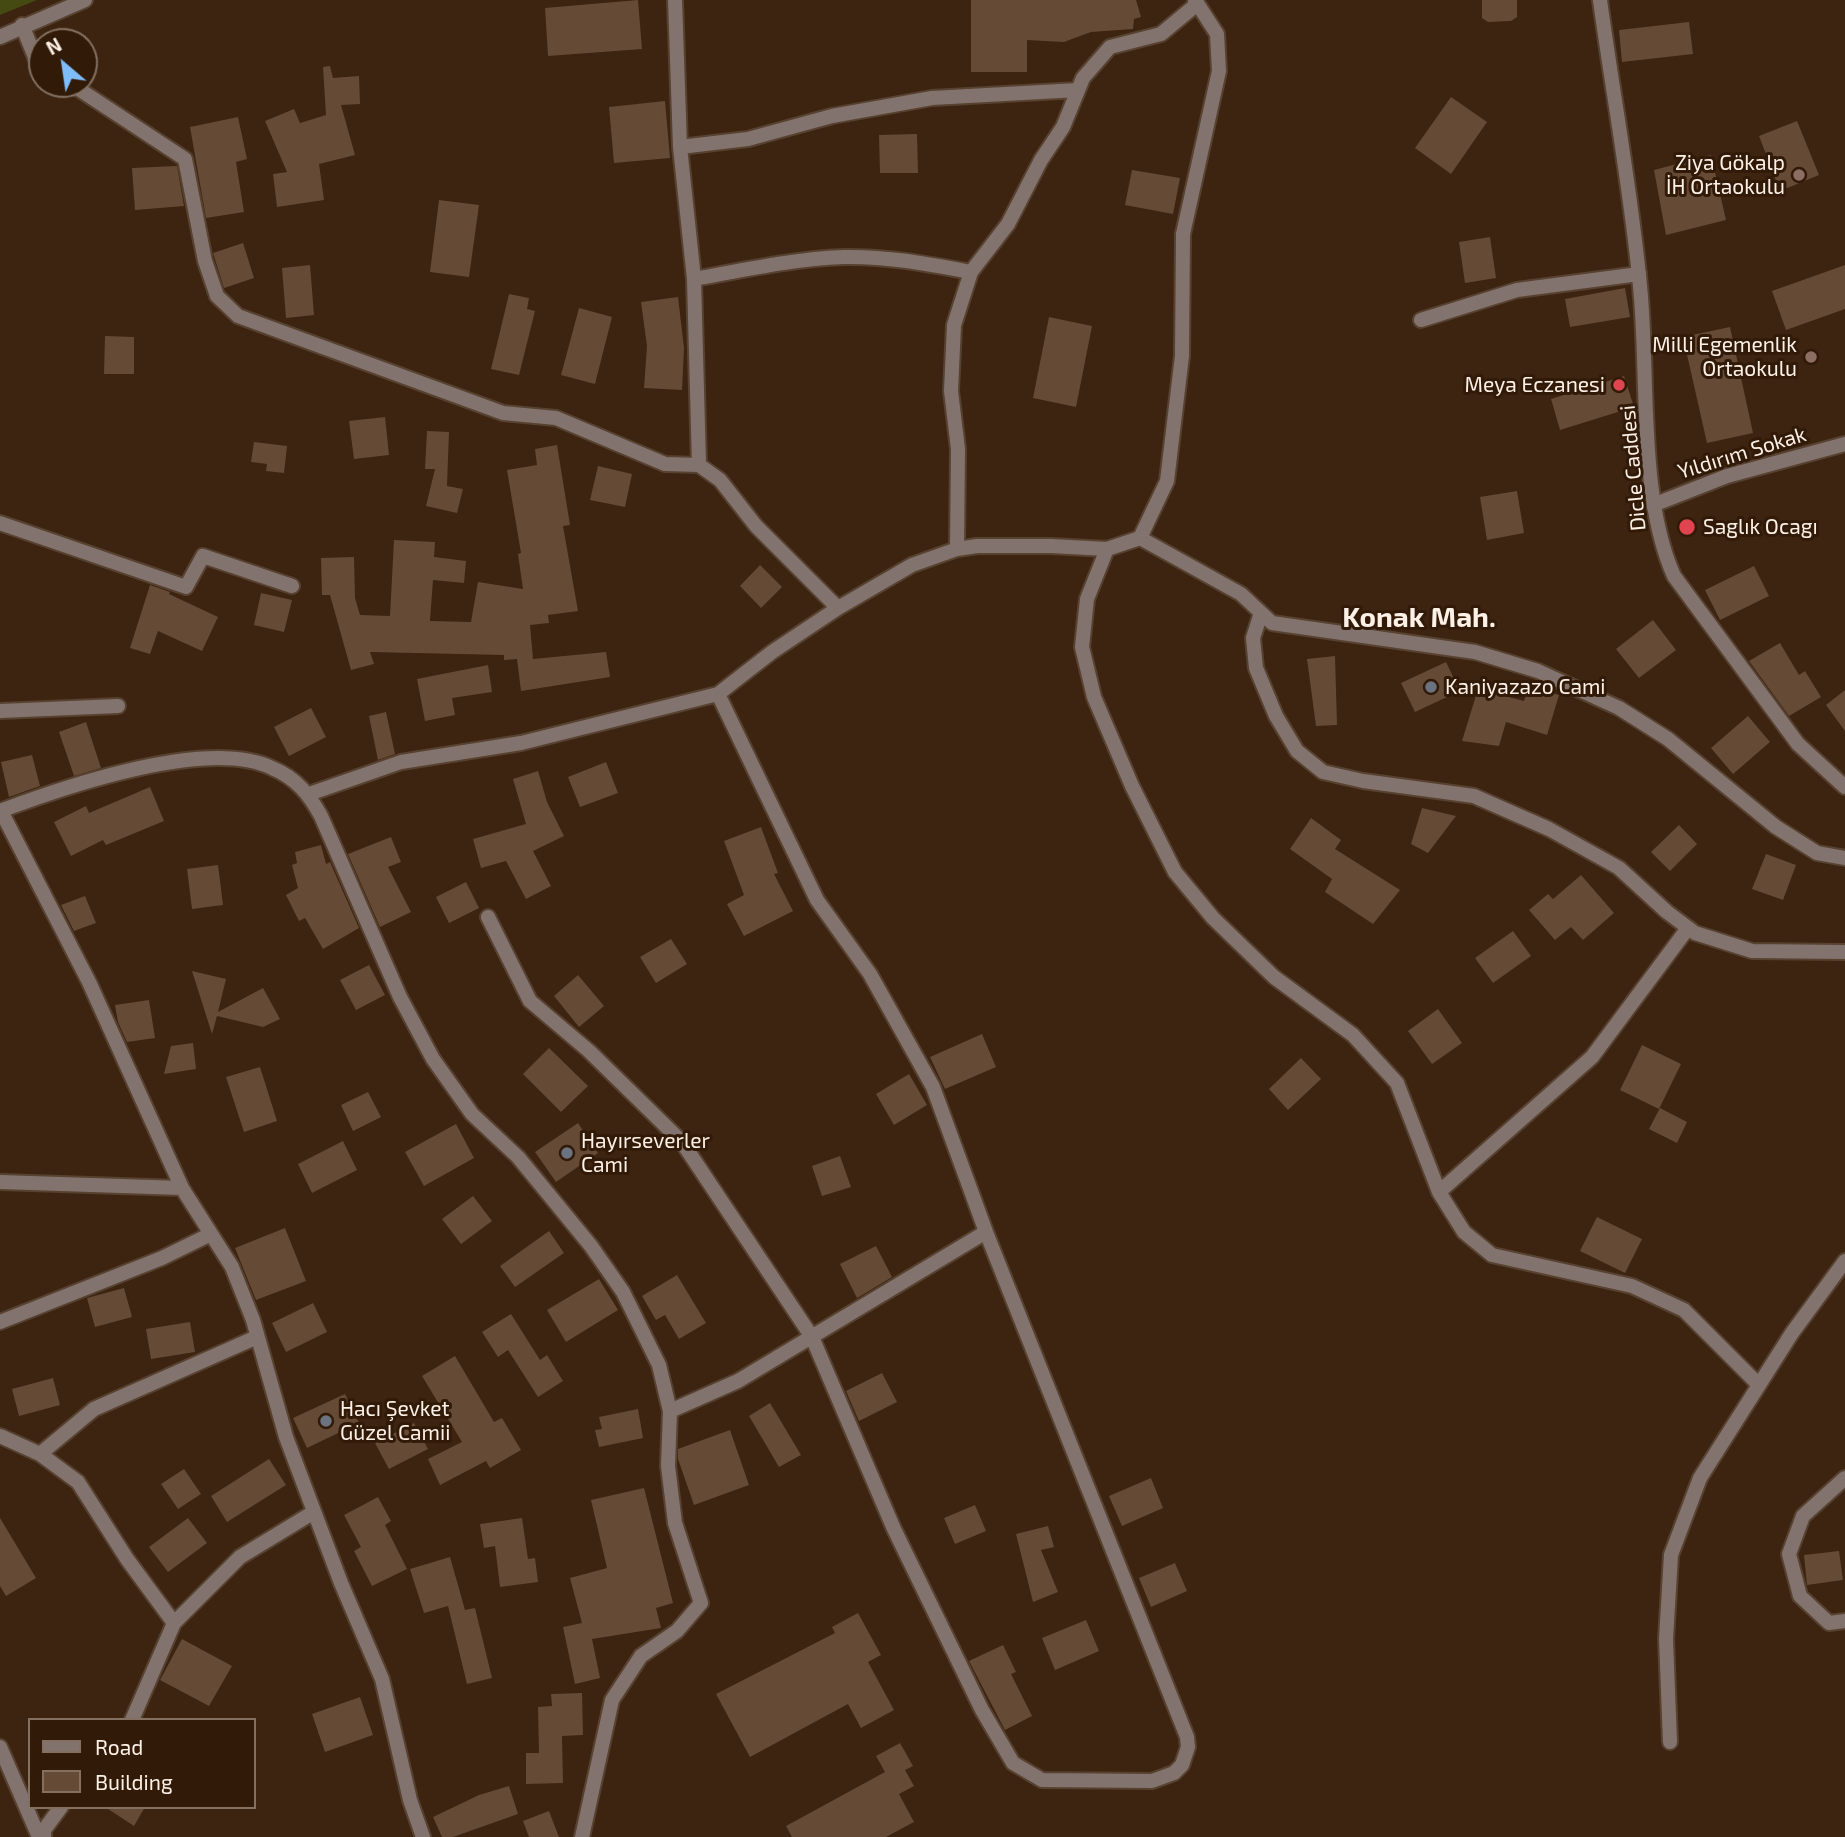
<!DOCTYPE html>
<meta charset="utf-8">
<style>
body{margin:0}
#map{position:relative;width:1845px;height:1837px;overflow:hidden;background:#3c2411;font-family:"Exo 2",sans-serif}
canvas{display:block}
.legend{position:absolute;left:28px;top:1718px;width:228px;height:91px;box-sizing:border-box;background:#311a07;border:2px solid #837061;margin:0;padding:9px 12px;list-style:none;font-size:21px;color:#fdf0e7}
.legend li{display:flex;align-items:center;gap:14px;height:35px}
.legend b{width:35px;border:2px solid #837061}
.north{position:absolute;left:28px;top:28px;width:70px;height:70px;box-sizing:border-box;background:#311a07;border:2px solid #837061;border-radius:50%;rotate:331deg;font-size:19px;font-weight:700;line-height:28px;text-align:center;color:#fdf0e7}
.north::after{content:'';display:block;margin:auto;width:24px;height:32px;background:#7ebdf9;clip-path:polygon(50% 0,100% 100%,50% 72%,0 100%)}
</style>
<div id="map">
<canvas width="1845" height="1837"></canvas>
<ul class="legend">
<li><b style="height:9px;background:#83736f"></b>Road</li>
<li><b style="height:19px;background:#654a36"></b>Building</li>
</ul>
<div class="north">N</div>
</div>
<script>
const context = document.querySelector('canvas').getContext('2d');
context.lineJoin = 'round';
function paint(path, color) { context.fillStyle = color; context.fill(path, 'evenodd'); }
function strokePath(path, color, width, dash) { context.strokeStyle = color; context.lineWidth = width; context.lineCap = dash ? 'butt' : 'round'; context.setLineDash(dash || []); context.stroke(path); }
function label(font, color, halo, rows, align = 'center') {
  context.font = font + ' "Exo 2",sans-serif'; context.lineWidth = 6; context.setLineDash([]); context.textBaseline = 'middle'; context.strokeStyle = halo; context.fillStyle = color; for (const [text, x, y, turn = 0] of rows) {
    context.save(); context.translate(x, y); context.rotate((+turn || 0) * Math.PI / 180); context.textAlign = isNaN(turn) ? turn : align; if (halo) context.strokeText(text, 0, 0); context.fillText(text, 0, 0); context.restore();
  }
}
const green = new Path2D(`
 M0 0H37L0 15Z`);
const building = new Path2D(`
 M638 0 642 49 548 56 545 8Z
 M971 0H1136L1141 17 1134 19 1133 29 1091 32 1064 42 1027 40V72H971Z
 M1482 0H1517V17L1511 21 1488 22 1482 18Z
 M1689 22 1693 54 1622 62 1619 30Z
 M330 66 333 78 359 76 360 104 341 105 355 155 319 164 324 200 277 207 273 174 287 172 265 121 294 109 300 123 326 115 323 67Z
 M1451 97 1487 122 1451 174 1415 148Z
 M665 101 670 158 614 163 609 107Z
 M238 117 247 159 236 162 244 212 206 218 190 127Z
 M1797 121 1819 175 1780 191 1759 136Z
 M917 134 918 173H880L879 135Z
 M1711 155 1726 220 1666 235 1654 170Z
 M177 166 184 206 135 210 132 168Z
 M1132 170 1180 178 1173 214 1125 205Z
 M439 200 479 205 469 277 430 272Z
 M1490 237 1496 278 1465 283 1459 242Z
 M243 243 254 278 224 288 213 253Z
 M310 265 314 315 286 318 282 268Z
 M1845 265V309L1786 330 1772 291Z
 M1625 288 1630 317 1570 327 1565 299Z
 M509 294 529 298 527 309 535 311 519 375 491 369Z
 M678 297 684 348 682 390 644 388 647 346 641 302Z
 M579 308 612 317 595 384 561 375Z
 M1049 317 1092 326 1076 407 1033 398Z
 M1730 327 1753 433 1707 443 1683 337Z
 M105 336 134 337V374H104Z
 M1624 376 1634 407 1560 430 1551 399Z
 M385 417 389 455 354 459 349 421Z
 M427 431 449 432 447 486 463 489 457 513 426 506 435 469H425Z
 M254 442 287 446 284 473 266 471 267 464 251 462Z
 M557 445 570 525 563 526 578 611 548 615 549 623 530 625 533 659 606 652 610 677 521 691 517 659 504 660V655L370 652 374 664 351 670 330 595H322L321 558 354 557 355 598 360 615 390 616 394 540 435 542 434 557 466 561 464 583 433 580 430 621 471 622 478 582 523 589 518 554 521 553 507 470 537 465 535 449Z
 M598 466 632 474 625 507 590 500Z
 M1517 491 1524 533 1487 540 1480 497Z
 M760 565 782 587 761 608 740 586Z
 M1754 566 1769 596 1720 620 1705 590Z
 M150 585 170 592 169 594 218 617 202 651 158 631 150 654 130 648Z
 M261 593 292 600 284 632 254 625Z
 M1653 620 1676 650 1639 678 1616 649Z
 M1780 643 1799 675 1805 671 1821 697 1789 716 1749 661Z
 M1335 656 1337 725 1316 726 1307 659Z
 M1446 662 1460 691 1415 712 1401 683Z
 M488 665 492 692 452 698 455 715 425 721 417 679Z
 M1529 686 1559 695 1547 735 1506 722 1499 746 1462 741 1478 689 1524 701Z
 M1845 690V731L1826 705Z
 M311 708 326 737 289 756 274 727Z
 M386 712 395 754 378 760 369 716Z
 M1748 716 1770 742 1733 774 1711 748Z
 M86 722 101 768 74 776 59 732Z
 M32 755 40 786 9 797 1 762Z
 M606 762 618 793 580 807 568 777Z
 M538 771 547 802 564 836 533 851 551 886 526 899 506 861 481 868 473 839 526 824 513 779Z
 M150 787 164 821 106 845 103 840 71 856 54 822 86 806 89 813Z
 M1422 808 1456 816 1428 853 1411 844Z
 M1311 818 1341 840 1335 849 1400 890 1373 924 1325 892 1332 879 1290 849Z
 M1679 825 1697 844 1670 871 1651 852Z
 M761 827 778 873 774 874 793 911 744 936 727 904 744 895 724 841Z
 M391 837 401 862 388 867 411 912 380 927 348 854Z
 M321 845 326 864 330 862 359 928 323 949 305 918 299 921 286 895 298 888 292 865 297 863 295 852Z
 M1766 854 1796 865 1783 900 1752 889Z
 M218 865 223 905 192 909 187 869Z
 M1581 875 1614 913 1583 940 1571 927 1555 940 1529 910 1548 894 1553 899Z
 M466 882 479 908 449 923 436 897Z
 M85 896 96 923 74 931 61 905Z
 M1513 931 1531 956 1493 983 1475 958Z
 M671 939 687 964 656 983 640 957Z
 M369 965 385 995 356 1010 340 980Z
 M192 971 226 979 218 1012 263 988 280 1019 263 1027 217 1016 212 1034Z
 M578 975 604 1006 579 1027 554 996Z
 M149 1000 155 1038 127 1042 118 1022 115 1005Z
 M1438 1009 1462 1043 1432 1064 1408 1031Z
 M982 1034 996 1067 945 1089 930 1057Z
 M193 1043 196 1069 164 1074 171 1046Z
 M1642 1045 1681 1064 1659 1109 1620 1090Z
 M549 1048 588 1086 561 1112 523 1074Z
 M1301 1058 1321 1079 1288 1110 1269 1089Z
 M260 1067 277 1121 244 1132 226 1077Z
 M909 1074 927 1105 894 1125 876 1094Z
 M368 1092 381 1117 353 1131 341 1105Z
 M1660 1108 1687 1122 1677 1143 1649 1129Z
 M578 1123 598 1153 556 1182 535 1152Z
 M456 1124 474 1158 424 1186 405 1152Z
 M343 1141 357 1170 312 1193 298 1164Z
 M840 1156 851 1187 822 1196 812 1166Z
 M473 1196 492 1221 461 1244 442 1219Z
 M1597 1217 1642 1239 1625 1273 1580 1251Z
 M285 1228 306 1281 256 1300 235 1248Z
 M549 1231 564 1253 515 1287 500 1266Z
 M876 1246 892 1277 857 1298 840 1264Z
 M677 1275 706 1323 679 1339 665 1315 656 1320 642 1296Z
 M599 1279 618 1310 566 1342 547 1310Z
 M124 1288 132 1317 95 1327 87 1298Z
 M313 1303 327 1332 286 1352 272 1323Z
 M511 1314 540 1360 547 1355 563 1381 538 1397 508 1350 498 1357 482 1332Z
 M190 1322 195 1352 151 1359 146 1329Z
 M455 1356 494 1422 502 1418 521 1450 490 1468 486 1461 440 1485 428 1459 462 1442 422 1376Z
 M882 1373 897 1402 859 1421 846 1391Z
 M53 1378 60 1405 19 1416 12 1389Z
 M345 1394 359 1423 307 1448 293 1418Z
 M770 1403 801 1455 779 1467 749 1416Z
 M638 1409 643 1438 599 1447 595 1430 602 1429 599 1417Z
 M414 1423 428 1449 389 1469 375 1443Z
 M730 1430 749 1485 694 1505 678 1459V1449Z
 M269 1459 286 1485 227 1522 211 1496Z
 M184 1469 201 1494 178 1509 161 1484Z
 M1151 1478 1163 1508 1122 1526 1109 1496Z
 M644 1488 673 1603 656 1608 661 1628 592 1639 600 1678 575 1684 563 1627 582 1623 570 1578 607 1568 591 1500Z
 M378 1497 391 1521 385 1525 407 1569 372 1586 354 1551 361 1547 344 1515Z
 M975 1505 986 1531 955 1544 944 1518Z
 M0 1518 36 1578 6 1596 0 1586Z
 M188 1518 207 1543 168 1572 149 1547Z
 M522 1518 528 1559 535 1558 538 1582 500 1587 495 1546 484 1548 480 1524Z
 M1048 1526 1054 1547 1041 1550 1058 1592 1033 1602 1016 1534Z
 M1839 1551 1843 1580 1807 1585 1804 1555Z
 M450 1557 465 1610 475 1608 492 1678 467 1684 448 1606 424 1613 410 1569Z
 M1175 1563 1187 1591 1151 1607 1139 1578Z
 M858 1613 881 1655 868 1662 894 1710 861 1728 848 1704 750 1757 716 1694 835 1633 832 1627Z
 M1086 1620 1099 1651 1055 1670 1042 1638Z
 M182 1639 232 1666 209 1706 160 1680Z
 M1003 1645 1016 1672 1011 1674 1032 1716 1005 1730 969 1661Z
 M582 1693 583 1735 562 1736 563 1783 526 1784V1753H539L538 1707 552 1706 551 1694Z
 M360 1697 373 1735 325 1752 312 1714Z
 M900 1743 913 1766 905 1770 914 1786 899 1794 914 1822 886 1837H792L786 1826 885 1772 876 1756Z
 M509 1786 518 1814 453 1837H442L433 1817 479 1795Z
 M105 1807H145L134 1826Z
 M549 1811 559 1837H529L523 1821Z`);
const minor = new Path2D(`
 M675 0 680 147 694 279 699 465
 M22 25 35 57 42 62
 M71 84 185 159 205 261 217 296 238 316 503 413 556 418 665 464 699 465 720 480 756 526 838 608
 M680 147 748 139 832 116 932 98 1078 90
 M694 279C744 270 793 259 843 257 887 256 928 264 971 272
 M1421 320 1517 290 1639 274
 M1653 505 1727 476 1845 444
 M0 523 186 587 203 556 292 586
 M1140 538 1241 594 1272 623 1475 652 1538 671 1619 708 1668 739 1776 827 1817 853 1845 858
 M957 549 958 449 951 391 954 325 971 272 1008 224 1041 160 1063 127 1083 78 1110 47 1161 34 1197 4
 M1107 549 1087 599 1082 647 1094 697 1132 786 1175 872 1213 918 1274 977 1353 1035 1397 1083 1439 1192 1464 1232 1492 1255 1632 1286 1684 1310 1759 1385
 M1261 613 1253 638 1256 668 1276 716 1297 751 1323 772 1363 781 1474 796 1549 829 1619 868 1667 912 1695 933 1752 951 1845 952
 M0 711 118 706
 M309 794 401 762 521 743 718 694 772 652 838 608 912 565 957 549 977 546H1051L1107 549 1140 538 1167 481 1182 356 1183 234 1219 71 1217 34 1195 0
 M1 811 89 982 182 1188 232 1267 253 1320 286 1437 341 1583 382 1679 410 1800 423 1837
 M488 917 530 1001 589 1051 682 1142 812 1337 894 1529 982 1710 1013 1763 1042 1780 1152 1781 1174 1773 1182 1765 1188 1747 1187 1737 986 1232 933 1087 870 974 817 900 718 694
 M0 1182 182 1188
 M1439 1192 1592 1057 1688 928
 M0 1322 162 1258 211 1234
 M670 1411 738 1381 986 1232
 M0 1436 40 1454 78 1482 127 1559 174 1623
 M40 1454 94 1409 257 1337
 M1845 1478 1803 1516 1789 1554 1800 1596 1829 1623 1845 1621
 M132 1720 174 1623 240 1557 314 1512
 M1670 1742 1666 1639 1671 1555 1700 1478 1792 1333 1845 1261
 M0 1747 39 1837
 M44 1837V1830L61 1807`);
const tertiary = new Path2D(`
 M1600 0C1613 95 1631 190 1640 286 1649 375 1638 496 1674 576L1798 744 1845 787
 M0 37 85 0
 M0 811C64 787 208 737 272 768 296 778 309 794 321 816L400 997 433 1059 472 1114 518 1157 591 1246 623 1292 659 1365 670 1411 668 1466 675 1523 701 1603 677 1631 641 1656 612 1700 582 1837`);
const markers = [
 [1799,175,7,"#8d6e63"],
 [1811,357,7,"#8d6e63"],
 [1619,385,7,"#e0444e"],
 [1687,527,9,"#e0444e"],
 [1431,687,7,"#6b7280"],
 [567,1153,7,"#6b7280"],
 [326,1421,7,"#6b7280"]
];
const poiNames = [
 ["Ziya Gökalp",1785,163,"right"],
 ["İH Ortaokulu",1785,187,"right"],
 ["Milli Egemenlik",1797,345,"right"],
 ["Ortaokulu",1797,369,"right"],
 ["Meya Eczanesi",1605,385,"right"],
 ["Saglık Ocagı",1703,527],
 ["Kaniyazazo Cami",1445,687],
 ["Hayırseverler",581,1141],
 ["Cami",581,1165],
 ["Hacı Şevket",340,1409],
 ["Güzel Camii",340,1433]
];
const streetNames = [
 ["Yıldırım Sokak",1742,453,-17],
 ["Dicle Caddesi",1633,468,-95]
];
const districtNames = [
 ["Konak Mah.",1419,618]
];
paint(green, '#454a12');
paint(building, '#654a36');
strokePath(minor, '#57412f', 18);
strokePath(tertiary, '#57412f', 18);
strokePath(minor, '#83736f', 14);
strokePath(tertiary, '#83736f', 14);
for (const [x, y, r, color] of markers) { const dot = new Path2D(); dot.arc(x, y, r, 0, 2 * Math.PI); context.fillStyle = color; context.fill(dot); strokePath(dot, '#311a07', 2.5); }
label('21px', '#fdf0e7', '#311a07', poiNames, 'left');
label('21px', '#fdf0e7', '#311a07', streetNames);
label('bold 28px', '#fdf0e7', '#311a07', districtNames);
</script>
